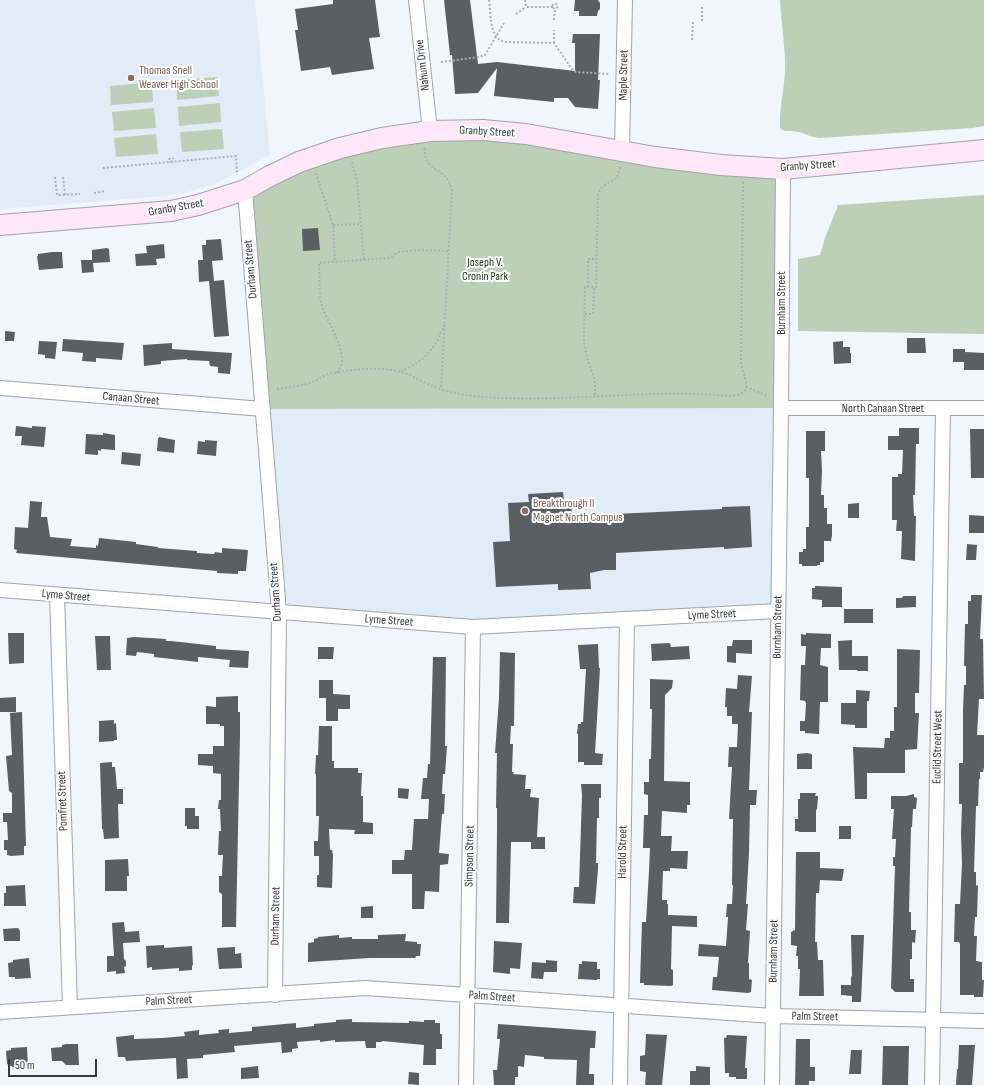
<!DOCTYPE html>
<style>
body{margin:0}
#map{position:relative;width:984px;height:1085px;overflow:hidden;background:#f1f6fc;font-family:"Sofia Sans Condensed",sans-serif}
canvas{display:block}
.scale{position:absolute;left:8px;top:1059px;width:89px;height:18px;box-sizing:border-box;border:2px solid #37393b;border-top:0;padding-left:5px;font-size:12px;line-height:14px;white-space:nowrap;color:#37393b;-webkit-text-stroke:3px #fff;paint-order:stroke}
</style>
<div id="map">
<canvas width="984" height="1085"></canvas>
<div class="scale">50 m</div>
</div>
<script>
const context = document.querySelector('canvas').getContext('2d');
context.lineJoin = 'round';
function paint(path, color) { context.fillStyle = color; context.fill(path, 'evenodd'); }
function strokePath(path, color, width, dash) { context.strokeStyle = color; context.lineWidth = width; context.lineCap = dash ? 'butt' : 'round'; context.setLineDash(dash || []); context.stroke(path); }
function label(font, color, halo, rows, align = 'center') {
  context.font = font + ' "Sofia Sans Condensed",sans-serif'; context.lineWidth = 4; context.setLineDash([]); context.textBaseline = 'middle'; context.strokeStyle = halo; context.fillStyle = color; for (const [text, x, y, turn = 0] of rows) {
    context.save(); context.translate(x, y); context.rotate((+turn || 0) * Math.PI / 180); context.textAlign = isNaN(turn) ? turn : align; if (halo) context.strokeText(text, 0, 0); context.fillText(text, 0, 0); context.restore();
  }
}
const built = new Path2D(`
 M0 0H255L270 155 215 184 192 191 165 196 0 209Z
 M781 408 778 611 473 627 279 612 263 409Z`);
const green = new Path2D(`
 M780 0H984V126L973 128 819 138C811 137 806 134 799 132 792 130 785 133 780 128 779 109 784 91 785 72 786 50 781 23 780 0Z
 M218 77 219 96 177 100 176 80Z
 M152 82 153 102 111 105 110 86Z
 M220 103 221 122 179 126 178 107Z
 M154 108 156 128 114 131 112 112Z
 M222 129 224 149 182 152 180 132Z
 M430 131 783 169 781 408 263 409 245 190 268 177Z
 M156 134 158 154 116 157 114 138Z
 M984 195V334L798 331V259L820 255 825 238 838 205Z`);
const building = new Path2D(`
 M333 0H375L380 37 369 38 374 69 332 75 330 67 301 71 295 30H298L295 9 333 4Z
 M444 0H470L478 64 497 62 575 71V43H572L573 34H600L598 80H600L598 109 575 107 568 98H554V102L494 96 497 68 478 93 455 94 452 55H450Z
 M575 0H598L600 3V9L598 11 597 16H579V11H574Z
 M318 228 320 250 303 251 302 229Z
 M221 239 223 260 212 261 214 281 224 280 229 336 214 337 209 281 199 282 198 260H203L202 245H206V240Z
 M164 244 165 258 156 259 157 265 136 266 135 254 147 253 146 246Z
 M107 248 109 249 110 262 93 263 94 272 82 273 81 260H92V250Z
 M52 252H62L63 268 39 270 37 256H38V254Z
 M5 331 15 332 14 341H5Z
 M907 338H925L926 353H907Z
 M63 339 124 343 122 360 96 358V362L82 361 83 353 62 351Z
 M39 341 57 342 55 359 45 358V355L38 354Z
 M843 341V347H850V353H851V363L834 364 833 342Z
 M172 343V349L232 353 230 374 218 373V367L210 366 209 361 187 360V359L161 361V364L144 366 143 345Z
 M953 349H965V352L984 353V370H964V362H953Z
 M16 426 32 428V426L46 427 44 447 21 445 22 436H15Z
 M899 428H919V444H916L915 495H913L914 516H916L915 561 901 559 902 531H896L897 520H892V477H898V474H902L903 450H888V436H899Z
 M970 429H984V478H971Z
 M806 431H825V451H821L822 470 821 495H824V508H827V524H832V535L831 541H824V562H820V565H817V566H802V564H799V552H803V549H806V527H809V478H806Z
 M103 433 115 435V450L101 449V451L98 450V455L85 454 86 434 103 435Z
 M159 437 175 440 174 453 157 451 158 438H159Z
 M205 440 217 441 216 456 197 454 198 441 205 442Z
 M122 452 141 454 140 466 121 464Z
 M563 492 564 500 571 499 572 516 722 509V507L750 506 752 547 724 549V547L616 553V570H604L590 573 591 589 558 590V584L496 587 493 542 510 541 508 503 529 502 528 494Z
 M30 501 42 502 41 517H47L50 537 72 539 70 546 96 548V545L98 546 99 538 136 542V544L158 547V548L197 551V553L214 554 215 552 222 553V548L248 550 246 571H238V574L217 573V571L16 553 17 550 14 549 15 527 28 528Z
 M859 503V518H848V504Z
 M969 515 984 516V533H969Z
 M967 544 977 545 976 560H966Z
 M815 586 842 587V607H822V600L812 599V588H815Z
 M971 595H982L980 639H983L984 699H979L977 735H984V767L983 772H980V779H979L978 806H976L974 872H976V885L978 886 977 917H975L974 936H977L976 961 982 962V980H984L983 997H974V995H960V944L959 942H954L955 904H960L962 864 961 834 962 804H959V763H963V711L964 685H966V666H964L965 624H968V601H971Z
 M903 596H916V607L896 608V598H902Z
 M844 609H873V623H844Z
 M8 633H24V663L9 664Z
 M806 633 831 634V648H821L820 665 828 667V702H820L819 734 805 733V731H800V721H805L806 703 805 701 800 700 801 665H805L806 646H801V634L806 635Z
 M95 636H110L111 670H97Z
 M134 637 166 639V641H171L216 646V649L249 651 248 667V668L229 667 230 660 198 657V662L154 657V654L137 652 136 656 126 655 127 638Z
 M733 640H752V654L736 653V663L727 662V646H732Z
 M852 640V656H868V671H857V670H839L838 641Z
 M670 643 671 647 689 646 690 659 652 661 651 644Z
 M598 644 599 668H600L595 753 603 754 602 765H584V762H578V734H577L578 724H581V722H583L586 669H580L578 645Z
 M318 647H334L333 659H318Z
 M897 649 920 650 919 693H915V713H919L917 749 905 750V773H867V799H855L853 747 884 748 885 738H890V731H894V707H897Z
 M500 652 515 653 514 726H511L510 744H513L512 772H514L513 774 526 775 525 789H531L530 797 539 798 537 837H545V849H531V842H511L509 923H496L497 830V808H496L497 753H495L499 698Z
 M433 657H446L445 746H447L445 774H443L442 794H445L444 814H442L439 853 449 854 448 864 440 865 439 892 425 891 424 909H412V874H392V860H404L405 850H412L414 819H428L429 799H421L423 778H427L428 764H430Z
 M738 675 752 676 749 712H752L749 790H757L756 805H750L749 853 746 904H748L746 930 750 931 748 963H749V979L752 980 751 992 748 993 712 990 713 977H717L719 957 698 956 699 944 726 946 728 917H726L727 904H732L733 885H732L733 819H729L732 767H728L729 747H737L738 724H732V716H727V707H725L726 688 737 689Z
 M650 679 673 680 672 688 665 695 664 781 690 782V805H687V813L662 811 661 836H672L671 851H688L687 869 670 868V871H663L662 900H667V904H668V915L697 916V927L672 926 671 969 673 970V985L671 986 644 985V983H640L642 922H646L649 871 650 848H643L644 815H648V795L644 794V782H649V759H651L652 709H650Z
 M319 680H333V694L350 695V709H338V721H326V698H319Z
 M856 690 870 691 869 701H867V728H855V725L841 724V703H856Z
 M238 696V712H240V734L236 927H222V894L219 892V876H222V873L223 855H218L219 831H221L220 809H218L219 800H221V774L213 773V766L198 765V754H213V746H224V726H220V724H206V706L216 707V697Z
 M16 697V712H0V698Z
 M22 712 26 846H24V855L11 856 7 855V850H4V840H8L7 822H3V813H12V793L9 791 6 756 12 755 10 713Z
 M114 720V724L116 723 117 740H114V741L99 742V721Z
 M319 726H332V761H334V768H358V773H362L361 796H363V822L373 823V834H354L355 830 329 829 330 850H332L333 855 332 888 317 887V875H319V856H314V841H318L319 816H316V774H315L316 755H318Z
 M807 753 812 754V769H797V754Z
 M112 762V767H115L117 789H123V804H118L119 838 104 839 103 829H102L100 763Z
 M581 784H601V798H599V818H597L596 863H598V869L595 904 573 903 574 887H579L582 795Z
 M398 788 409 789 408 799 398 798Z
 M800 793H816L815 796H818L817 810 816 809V832H798L799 831H795V819H798V799H800Z
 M914 794V797L917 798 916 809H913L912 827H911L909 912H911V930H916L915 943 912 942V959H910V979H914V992H895L891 988 895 866H893V857H895L896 839H892L894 809H891V796H906Z
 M185 808H195V816H199V829H187V826H185Z
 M839 826H851V839H839Z
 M796 852H820V868L844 869 842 881 820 880 819 893H816L815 942H817L818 960H823L824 996H799L800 969H798V956H796L797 946 791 945V932L795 930Z
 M128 859 129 876H127V891H105V860Z
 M25 885 26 906H4V893H6V886Z
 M373 906V918H361V907Z
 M124 922 125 932 139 931 140 942 123 943 124 959 126 961V966L124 967 125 973 116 974V971L107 972V956H114L112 923Z
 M18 928 20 931V941H4L3 929Z
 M406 934 405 941 417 942V944H421L420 956H416L415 958H370L308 962V943L314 942V939L318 938V937L339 935V938L352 937V939H378V935Z
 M851 935H864L861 1002H852V996L841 995V985H851V977L852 976Z
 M494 941 522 943 520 969 510 968V974L493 972Z
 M164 945V948L192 946 193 965 192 966V970L179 971V968L152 970V967L147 968 146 946Z
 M235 947V954L241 953 242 968 219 969 217 948Z
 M29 958 31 978 15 979V977H9L8 963 13 962V960Z
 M546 960 557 961V972H544L543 979 531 978 532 962 546 963Z
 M582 961 597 962V969H600V979H597V980L578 979 579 964H582Z
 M352 1019V1022L409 1023V1021L424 1022V1020H435V1023H440V1034H442V1049H436V1065H423L424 1045 382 1041V1042H376V1048H366L365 1041 335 1042V1040L320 1042V1040L297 1042 298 1048 292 1049V1052L282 1053 281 1042 234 1046 235 1052 203 1055V1058L187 1059 188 1078 177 1079 176 1058 126 1061 125 1057H118L116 1037 134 1035V1039L162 1038 185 1036 184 1032 199 1030V1035L219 1033 218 1030 229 1029V1033L252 1031V1027L296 1023V1028L314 1026V1024L336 1022V1020Z
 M498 1024 596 1031 595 1048H590L589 1074H594V1085H576L577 1060 544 1059V1057L525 1055 524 1067 518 1066V1077H515V1085H494L493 1070H497L500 1039H497Z
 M646 1034 667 1035 662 1085H645L646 1072 640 1071V1056L645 1055Z
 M727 1035 747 1036 745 1068H747V1079H736V1077H729V1073H725L724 1038H726Z
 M796 1039H810V1067H815V1081H809V1085H795Z
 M66 1044H78L79 1065H66L62 1061H52L51 1048 62 1047V1045Z
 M959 1045H975L972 1085H956L957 1069H958Z
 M883 1046H909L908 1085H882Z
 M27 1047 28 1068H15L7 1064 6 1051 11 1050V1048Z
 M851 1050H862L861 1074H849Z
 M258 1066 259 1078 241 1079V1068Z
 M696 1066 710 1067V1085H690V1071H696Z
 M409 1072 419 1073V1085L408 1084Z`);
const path = new Path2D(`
 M489 0C491 13 489 39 505 42L554 43 571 68 576 72 609 74
 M525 0 526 7H553
 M552.5 6a2.5 2.5 0 1 1 5 0a2.5 2.5 0 1 1-5 0Z
 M516 14 526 7
 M554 20 555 9
 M702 21V5
 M692 40 693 21
 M554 43V30
 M441 62 479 57 485 55 504 23
 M424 148C425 152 425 157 427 161 435 174 448 170 452 191L441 389
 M169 158 171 162 173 158
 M352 162 357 181 364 260
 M103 168 236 156 237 175
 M316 173 333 225 335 262
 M55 177 57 195 80 194
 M63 177 65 195
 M94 193 105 191
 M333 225 361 224
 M588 287V259H597
 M585 314H593L594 287
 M401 371C423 363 439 345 444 323
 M337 373C339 369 342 365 342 362 344 348 328 322 323 309 318 295 320 278 319 263L389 258 399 252 420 250 449 251
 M746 387 768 396
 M277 389C289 387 301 386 312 382 318 380 323 375 329 374 349 370 372 367 392 370 410 373 423 383 440 389 460 396 482 397 503 398 579 401 654 389 730 396 758 394 741 375 741 361L743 182
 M595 395V380L587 358 584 341 585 287H596L598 194C604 179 617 187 620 167`);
const street = new Path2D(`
 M416 0 430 131
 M622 151 625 0
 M245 190 279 612 275 995
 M0 388 263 409
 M781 408H984
 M0 590 473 627 778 611
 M57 595 70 1007
 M0 1012 365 988 773 1016 984 1021
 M466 1085 473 627
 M620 1085 627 619
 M772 1085 781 408 783 169
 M932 1085 943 409`);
const secondary = new Path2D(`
 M0 225 171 211 198 205 245 190 268 177 299 162 340 148 382 138 430 131 483 130 526 134 655 157 721 165 783 169 984 150`);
const markers = [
 [131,78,4,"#8d6e63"],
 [525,511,4,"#8d6e63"]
];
const streetNames = [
 ["Nahum Drive",423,65,-97],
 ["Maple Street",624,75,-89],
 ["Granby Street",487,132,3],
 ["Granby Street",808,166,-4],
 ["Granby Street",176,208,-10],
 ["Durham Street",251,269,-95],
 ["Burnham Street",782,303,-90],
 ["Canaan Street",131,399,5],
 ["North Canaan Street",883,409],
 ["Durham Street",276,592,-94],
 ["Lyme Street",66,596,5],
 ["Lyme Street",712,615,-3],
 ["Lyme Street",389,621,4],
 ["Burnham Street",778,627,-89],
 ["Euclid Street West",938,747,-89],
 ["Pomfret Street",63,801,-92],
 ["Harold Street",623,852,-89],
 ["Simpson Street",470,856,-89],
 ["Durham Street",276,916,-89],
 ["Burnham Street",774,951,-89],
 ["Palm Street",492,997,4],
 ["Palm Street",169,1001,-3],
 ["Palm Street",815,1017,1]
];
const educationNames = [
 ["Thomas Snell",139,71],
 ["Weaver High School",139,85],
 ["Breakthrough II",533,504],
 ["Magnet North Campus",533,518]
];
const parkNames = [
 ["Joseph V.",485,263],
 ["Cronin Park",485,277]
];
paint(built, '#e1ecf7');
paint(green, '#bbd0b6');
paint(building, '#5a5f64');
strokePath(street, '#9fa5aa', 16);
strokePath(secondary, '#9fa5aa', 22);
strokePath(path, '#acb0b4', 2, [2, 2]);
strokePath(street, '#fff', 14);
strokePath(secondary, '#ffe7fa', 20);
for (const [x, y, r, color] of markers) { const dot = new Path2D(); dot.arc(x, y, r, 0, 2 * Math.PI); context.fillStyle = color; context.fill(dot); strokePath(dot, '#fff', 1.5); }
label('12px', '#37393b', '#fff', streetNames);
label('12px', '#785e54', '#fff', educationNames, 'left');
label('12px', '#16360c', '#fff', parkNames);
</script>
